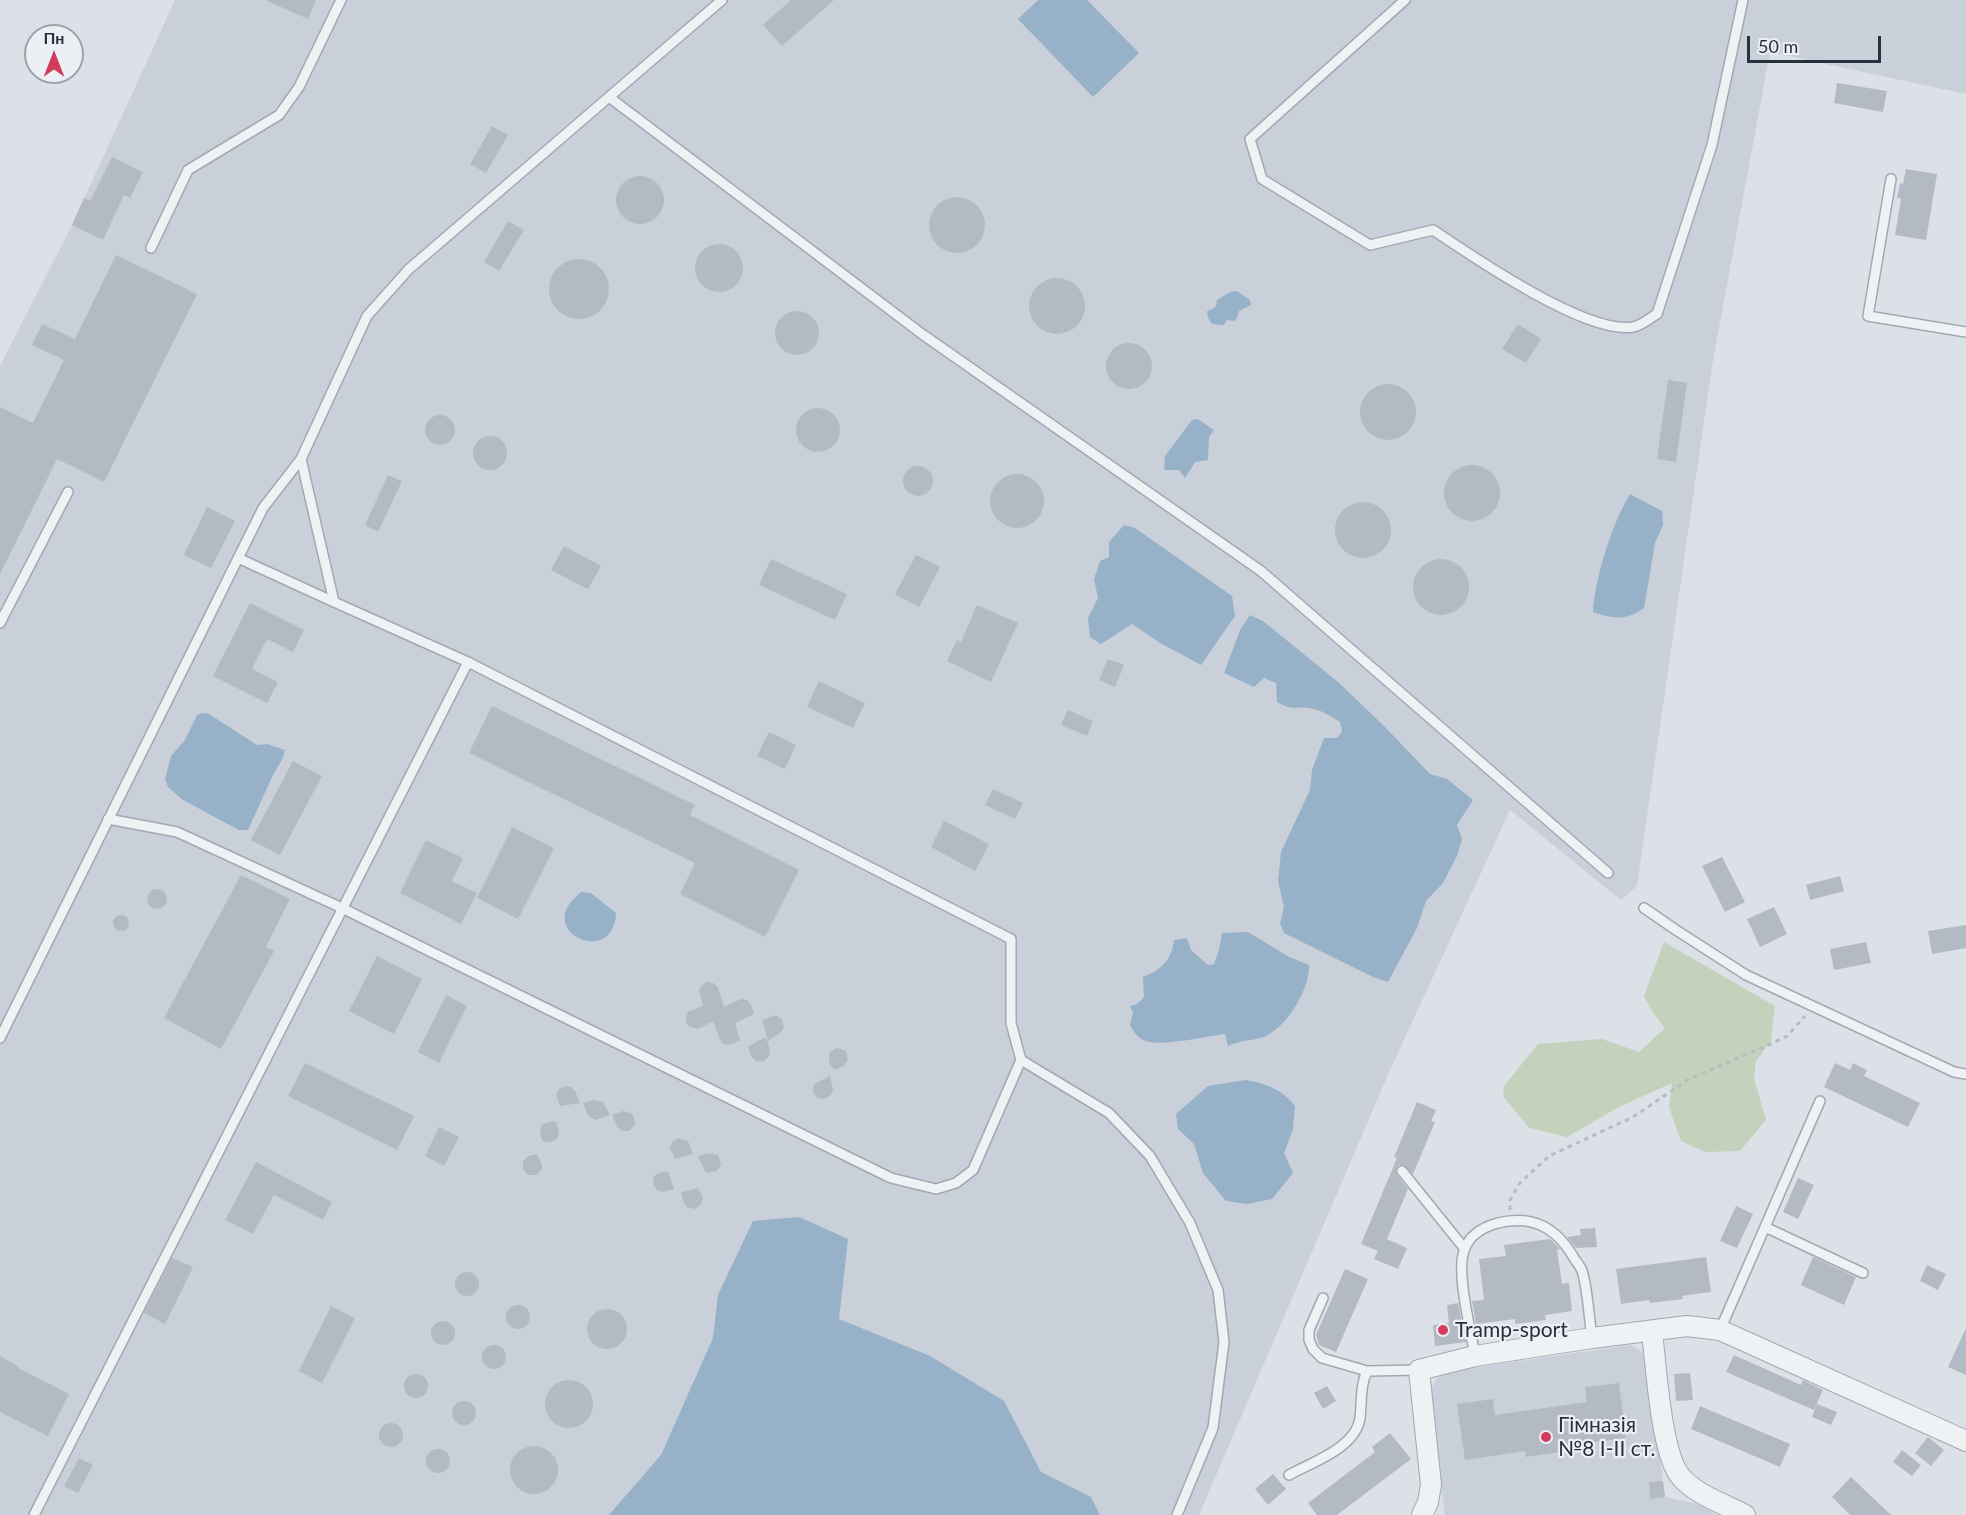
<!DOCTYPE html>
<meta charset="utf-8">
<style>
body{margin:0}
#map{position:relative;width:1966px;height:1515px;overflow:hidden;background:#dce1e7;font-family:Lato,sans-serif}
canvas{display:block}
.north{position:absolute;left:24px;top:24px;width:60px;height:60px;box-sizing:border-box;background:#ecf0f5;border:2px solid #9da3ac;border-radius:50%;rotate:0deg;font-size:16px;font-weight:700;line-height:24px;text-align:center;color:#26303e}
.north::after{content:'';display:block;margin:auto;width:21px;height:27px;background:#d13d5a;clip-path:polygon(50% 0,100% 100%,50% 72%,0 100%)}
.scale{position:absolute;left:1747px;top:36px;width:134px;height:27px;box-sizing:border-box;border:3px solid #26303e;border-top:0;padding-left:8px;font-size:18px;line-height:21px;white-space:nowrap;color:#26303e;-webkit-text-stroke:4px #ecf0f5;paint-order:stroke}
</style>
<div id="map">
<canvas width="1966" height="1515"></canvas>
<div class="north">Пн</div>
<div class="scale">50 m</div>
</div>
<script>
const context = document.querySelector('canvas').getContext('2d');
context.lineJoin = 'round';
function paint(path, color) { context.fillStyle = color; context.fill(path, 'evenodd'); }
function strokePath(path, color, width, dash) { context.strokeStyle = color; context.lineWidth = width; context.lineCap = dash ? 'butt' : 'round'; context.setLineDash(dash || []); context.stroke(path); }
function label(font, color, halo, rows, align = 'center') {
  context.font = font + ' Lato,sans-serif'; context.lineWidth = 4.5; context.setLineDash([]); context.textBaseline = 'middle'; context.strokeStyle = halo; context.fillStyle = color; for (const [text, x, y, turn = 0] of rows) {
    context.save(); context.translate(x, y); context.rotate((+turn || 0) * Math.PI / 180); context.textAlign = isNaN(turn) ? turn : align; if (halo) context.strokeText(text, 0, 0); context.fillText(text, 0, 0); context.restore();
  }
}
const built = new Path2D(`
 M175 0H1966V94L1770 52 1712 366 1637 886 1621 900 1510 810 1390 1070 1199 1515H0V366L72 225Z
 M1630 1345 1643 1352 1649 1371 1665 1497 1701 1505 1716 1515H1445L1429 1393 1434 1382 1443 1372Z`);
const green = new Path2D(`
 M1664 942 1775 1006 1771 1041 1756 1061 1754 1078 1766 1120 1740 1151 1705 1152 1681 1141 1669 1107 1672 1083 1619 1107 1567 1137 1529 1128 1503 1096 1504 1086 1538 1044 1602 1039 1639 1052 1665 1028 1653 1013 1644 996Z`);
const water = new Path2D(`
 M1038 0H1087L1139 53 1093 97 1018 19Z
 M1237 291 1250 300 1251 305 1239 311 1237 318 1234 321 1227 320 1224 325 1212 324 1208 318 1207 311C1214 309 1217 307 1217 300L1230 292Z
 M1198 419 1214 430 1209 437 1208 460 1195 462 1185 478 1179 470H1164L1165 456 1192 420Z
 M1630 494 1662 511 1663 525 1655 543 1644 608C1626 621 1613 619 1593 612 1595 577 1612 524 1630 494Z
 M1124 525 1135 528 1232 596 1235 616 1201 665 1160 643 1132 624 1101 644 1090 637 1088 618 1098 598 1094 579 1100 561 1109 557V542Z
 M1250 615 1263 621 1338 682 1383 725 1430 774 1447 779 1473 800 1457 825 1462 839 1457 856 1443 883 1426 901 1417 928 1388 982 1373 977 1284 933 1280 923 1284 907 1278 881 1281 852 1310 790 1312 770 1324 738H1337L1342 732 1340 722C1332 717 1323 711 1314 709 1298 705 1293 712 1277 702L1276 683 1264 678 1254 687 1224 673 1240 630Z
 M202 713 209 714 257 745 267 744 285 750 283 758 272 777 248 830H239L183 800 168 787 165 779 171 756 185 740 197 715Z
 M581 892 591 893 616 913C614 963 549 938 568 906 571 901 577 896 581 892Z
 M1248 932 1289 957 1309 965C1310 989 1287 1027 1264 1037 1252 1041 1240 1040 1228 1046L1225 1034C1208 1036 1160 1047 1146 1041 1137 1038 1134 1032 1130 1025L1133 1013 1130 1006 1137 1004 1144 997 1143 977C1161 970 1172 960 1174 940L1187 938 1191 950 1208 965 1214 964 1219 950 1222 933Z
 M1246 1080C1266 1084 1282 1089 1295 1106L1293 1129 1284 1153 1293 1173 1272 1199 1247 1204 1226 1201 1203 1173 1194 1144 1178 1129 1176 1114 1208 1086Z
 M799 1217 848 1239 839 1319 930 1356 1004 1401 1041 1472 1091 1497 1100 1515H609L661 1455 713 1338 718 1295 753 1221Z`);
const building = new Path2D(`
 M265 0H316L308 19Z
 M791 0H834L782 46 763 25Z
 M1837 83 1887 91 1883 112 1834 103Z
 M492 126 508 135 486 173 470 164Z
 M112 157 143 172 130 198 124 195 103 240 72 225 84 198 90 201Z
 M1906 169 1937 174 1926 240 1895 235 1901 199 1897 198 1900 183 1903 184Z
 M616 200a24 24 0 1 1 48 0a24 24 0 1 1-48 0Z
 M929 225a28 28 0 1 1 56 0a28 28 0 1 1-56 0Z
 M508 221 524 230 499 271 484 262Z
 M695 268a24 24 0 1 1 48 0a24 24 0 1 1-48 0Z
 M116 255 197 294 104 482 57 459 0 574V407L33 423 64 360 32 345 42 324 75 339Z
 M549 289a30 30 0 1 1 60 0a30 30 0 1 1-60 0Z
 M1029 306a28 28 0 1 1 56 0a28 28 0 1 1-56 0Z
 M775 333a22 22 0 1 1 44 0a22 22 0 1 1-44 0Z
 M1518 324 1541 339 1526 363 1502 349Z
 M1106 366a23 23 0 1 1 46 0a23 23 0 1 1-46 0Z
 M1668 380 1687 383 1676 462 1657 459Z
 M1360 412a28 28 0 1 1 56 0a28 28 0 1 1-56 0Z
 M796 430a22 22 0 1 1 44 0a22 22 0 1 1-44 0Z
 M425 430a15 15 0 1 1 30 0a15 15 0 1 1-30 0Z
 M473 453a17 17 0 1 1 34 0a17 17 0 1 1-34 0Z
 M1444 493a28 28 0 1 1 56 0a28 28 0 1 1-56 0Z
 M903 481a15 15 0 1 1 30 0a15 15 0 1 1-30 0Z
 M990 501a27 27 0 1 1 54 0a27 27 0 1 1-54 0Z
 M388 475 402 481 378 532 365 525Z
 M1335 530a28 28 0 1 1 56 0a28 28 0 1 1-56 0Z
 M207 507 235 521 211 568 184 555Z
 M564 546 601 566 588 589 551 570Z
 M916 555 940 567 919 607 895 594Z
 M1413 587a28 28 0 1 1 56 0a28 28 0 1 1-56 0Z
 M771 559 847 594 835 620 759 585Z
 M250 603 304 630 293 652 267 639 252 669 278 682 267 703 213 676Z
 M977 605 1018 623 991 682 947 661 957 640 961 642Z
 M1108 659 1124 665 1115 687 1099 680Z
 M819 681 865 703 853 728 807 707Z
 M492 706 695 805 690 815 799 870 765 937 680 894 695 863 469 753Z
 M1068 710 1093 721 1087 736 1061 725Z
 M769 732 796 745 785 769 757 756Z
 M293 761 322 776 280 855 251 840Z
 M993 789 1023 803 1015 819 985 805Z
 M944 821 989 844 975 871 931 847Z
 M512 827 554 848 518 919 477 898Z
 M426 840 463 858 452 881 477 893 461 924 400 893Z
 M1722 857 1745 902 1725 912 1702 866Z
 M241 875 290 899 266 947 274 951 221 1049 164 1018Z
 M1840 876 1844 891 1810 900 1806 885Z
 M147 899a10 10 0 1 1 20 0a10 10 0 1 1-20 0Z
 M1774 907 1787 934 1760 947 1747 919Z
 M113 923a8 8 0 1 1 16 0a8 8 0 1 1-16 0Z
 M1966 925V948L1932 954 1928 931Z
 M1866 942 1871 963 1834 970 1830 949Z
 M377 956 422 979 394 1034 349 1011Z
 M707 982 713 983 718 987 724 1007 741 999 747 1000 751 1005 754 1014 735 1023 740 1040 732 1044 726 1045 721 1042 713 1021 698 1029 690 1027 686 1023V1017L688 1012 703 1006 699 990 702 985Z
 M446 995 467 1006 439 1063 418 1052Z
 M776 1015 782 1020 784 1027 781 1032 768 1041 762 1020Z
 M766 1037 770 1050 769 1056 764 1061H756L751 1056 748 1046Z
 M837 1048 846 1051 848 1060 844 1066 834 1070 829 1062V1056L831 1051Z
 M305 1063 414 1116 397 1150 288 1096Z
 M1835 1063 1850 1070 1853 1063 1867 1070 1864 1076 1920 1103 1908 1127 1824 1087Z
 M830 1076 833 1089 831 1095 824 1099 817 1098 813 1091 814 1084Z
 M566 1086 571 1087 575 1091 580 1103 560 1106 556 1094 559 1089Z
 M594 1100 603 1102 610 1115 596 1120 589 1117 583 1103Z
 M1417 1102 1436 1110 1431 1121 1435 1122 1413 1174 1404 1165H1398L1396 1169 1397 1175 1408 1189 1387 1239 1407 1248 1398 1269 1374 1259 1378 1251 1361 1244 1397 1158 1394 1157Z
 M623 1111 631 1113 634 1117 635 1125 629 1131H623L618 1128 612 1115Z
 M555 1121 559 1130 558 1138 551 1142H543L540 1134 541 1126 545 1123Z
 M439 1127 459 1137 444 1166 425 1156Z
 M678 1138 688 1141 693 1154 675 1159 670 1148 672 1142Z
 M709 1153 718 1155 721 1164 717 1171 706 1173 698 1156Z
 M537 1154 542 1164V1170L536 1175H528L523 1169V1162L528 1156Z
 M256 1162 332 1202 323 1220 274 1195 253 1234 225 1220Z
 M668 1171 674 1189 663 1192 657 1190 653 1184 654 1176 659 1173Z
 M1798 1178 1814 1185 1798 1219 1783 1212Z
 M698 1188 703 1197 701 1204 695 1209 687 1207 684 1203 681 1192Z
 M1736 1206 1753 1214 1737 1248 1720 1241Z
 M1595 1228 1597 1247 1576 1248 1567 1237 1581 1235 1580 1229Z
 M1550 1239 1560 1249 1557 1250 1562 1284 1569 1283 1572 1311 1545 1315 1546 1320 1515 1324V1319L1476 1324 1472 1301 1484 1300 1479 1259 1506 1256 1504 1245Z
 M1706 1257 1711 1292 1682 1296 1683 1299 1650 1303 1649 1300 1621 1304 1616 1269Z
 M1813 1257 1856 1277 1844 1305 1801 1285Z
 M172 1258 193 1267 165 1324 144 1313Z
 M1927 1265 1946 1274 1938 1290 1920 1281Z
 M1345 1269 1368 1279 1336 1352 1319 1345 1316 1335Z
 M455 1284a12 12 0 1 1 24 0a12 12 0 1 1-24 0Z
 M1458 1303 1466 1342 1435 1346 1433 1325 1449 1323 1447 1305Z
 M506 1317a12 12 0 1 1 24 0a12 12 0 1 1-24 0Z
 M331 1306 355 1318 322 1383 299 1371Z
 M587 1329a20 20 0 1 1 40 0a20 20 0 1 1-40 0Z
 M431 1333a12 12 0 1 1 24 0a12 12 0 1 1-24 0Z
 M1966 1328V1375L1948 1367Z
 M482 1357a12 12 0 1 1 24 0a12 12 0 1 1-24 0Z
 M1734 1355 1801 1385 1803 1380 1823 1390 1814 1410 1726 1372Z
 M0 1356 19 1367 18 1368 69 1394 48 1436 0 1412Z
 M1690 1373 1693 1400 1676 1401 1674 1374Z
 M404 1386a12 12 0 1 1 24 0a12 12 0 1 1-24 0Z
 M545 1404a24 24 0 1 1 48 0a24 24 0 1 1-48 0Z
 M1619 1383 1626 1438 1566 1446 1567 1451 1526 1457 1525 1451 1465 1460 1457 1404 1493 1399 1495 1415 1587 1402 1585 1387Z
 M1327 1386 1336 1401 1323 1409 1314 1393Z
 M452 1413a12 12 0 1 1 24 0a12 12 0 1 1-24 0Z
 M1817 1404 1837 1412 1831 1425 1812 1417Z
 M1700 1406 1790 1444 1780 1467 1691 1429Z
 M379 1435a12 12 0 1 1 24 0a12 12 0 1 1-24 0Z
 M1390 1433 1411 1459 1337 1515H1317L1308 1503 1375 1452 1372 1447Z
 M1928 1437 1944 1450 1931 1466 1915 1453Z
 M510 1470a24 24 0 1 1 48 0a24 24 0 1 1-48 0Z
 M426 1461a12 12 0 1 1 24 0a12 12 0 1 1-24 0Z
 M1902 1450 1921 1465 1912 1476 1893 1462Z
 M79 1458 93 1465 78 1493 64 1486Z
 M1273 1474 1286 1489 1268 1505 1255 1489Z
 M1851 1477 1891 1515H1850L1832 1497Z
 M1663 1481 1665 1497 1650 1499 1649 1482Z`);
const path = new Path2D(`
 M1510 1210V1200L1520 1183 1549 1156 1633 1117 1689 1079 1773 1043 1787 1036 1805 1016`);
const lane = new Path2D(`
 M1405 0 1250 139 1262 179 1370 245 1433 230C1473 257 1587 335 1633 327 1641 326 1650 318 1657 314L1712 145 1743 0
 M609 97 722 0
 M1891 179 1868 316 1966 332
 M151 248 188 170 279 115 299 87 341 0
 M238 558 334 602
 M0 623 68 492
 M108 819 177 832 344 909 891 1178 936 1189 956 1183 973 1170 1021 1060
 M1644 908 1676 930 1746 975 1954 1072 1966 1074
 M0 1038 263 508 301 459
 M1402 1171 1464 1248
 M1765 1227 1863 1273
 M1323 1298 1309 1330V1340L1313 1349 1322 1358 1367 1371 1419 1370
 M1720 1330 1820 1101
 M1475 1356C1471 1331 1456 1273 1464 1251 1469 1235 1483 1227 1498 1223 1533 1215 1556 1227 1574 1258 1577 1263 1582 1268 1583 1274 1588 1294 1589 1317 1592 1338
 M1289 1475C1312 1462 1356 1448 1360 1418 1362 1401 1360 1386 1367 1371
 M34 1515 468 662
 M1177 1515 1213 1428 1224 1342 1218 1290 1190 1223 1150 1156 1109 1113 1021 1060 1011 1023V939L468 662 334 602 301 459 367 316 409 269 609 97 922 334 1261 571 1608 873`);
const street = new Path2D(`
 M1652 1332C1656 1364 1661 1455 1681 1477 1696 1495 1725 1504 1745 1515
 M1422 1515 1428 1502 1431 1485 1419 1370 1475 1356 1592 1338 1687 1326 1720 1330 1966 1441`);
const markers = [
 [1443,1330,6,"#d13d5a"],
 [1546,1437,6,"#d13d5a"]
];
const poiNames = [
 ["Tramp-sport",1455,1330],
 ["Гімназія",1558,1425],
 ["№8 I-II ст.",1558,1449]
];
paint(built, '#cad0d9');
paint(green, '#c3d1bd');
paint(water, '#96b1c8');
paint(building, '#b4bac4');
strokePath(lane, '#a2a8b1', 12);
strokePath(street, '#a2a8b1', 22);
strokePath(path, '#b7bcc2', 3, [4.5, 4.5]);
strokePath(lane, '#eff2f5', 9);
strokePath(street, '#eff2f5', 20);
for (const [x, y, r, color] of markers) { const dot = new Path2D(); dot.arc(x, y, r, 0, 2 * Math.PI); context.fillStyle = color; context.fill(dot); strokePath(dot, '#ecf0f5', 2); }
label('21px', '#26303e', '#ecf0f5', poiNames, 'left');
</script>
